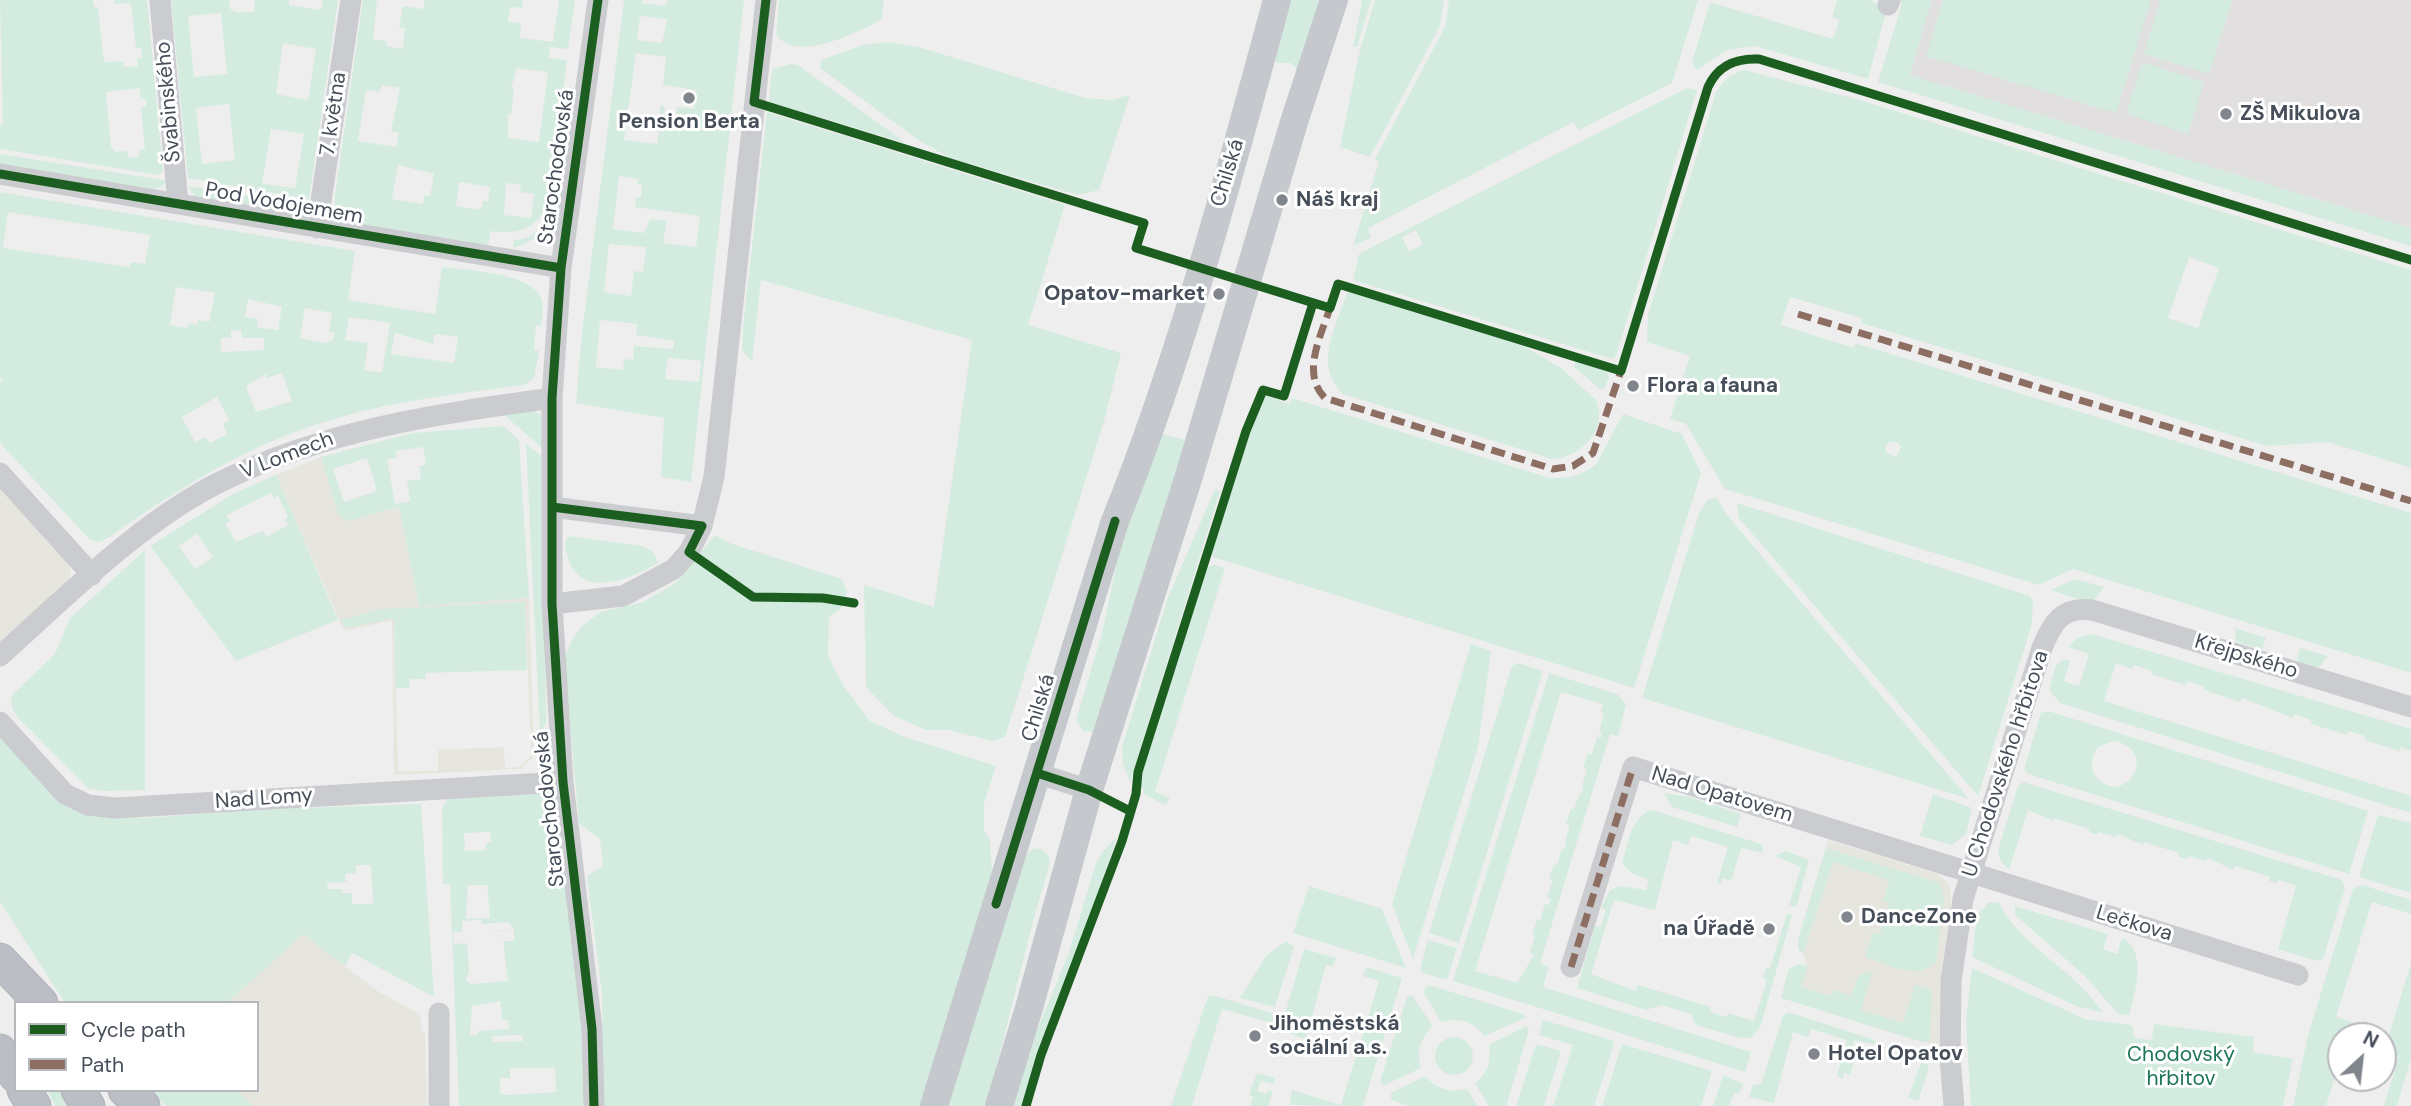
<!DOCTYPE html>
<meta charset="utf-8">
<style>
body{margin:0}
#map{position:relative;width:2411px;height:1106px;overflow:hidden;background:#efeeee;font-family:"DM Sans",sans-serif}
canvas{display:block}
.legend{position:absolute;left:14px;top:1001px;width:245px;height:91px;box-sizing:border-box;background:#fff;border:2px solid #b5b8bd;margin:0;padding:9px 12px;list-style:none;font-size:21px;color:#464e59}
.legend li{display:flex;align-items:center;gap:14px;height:35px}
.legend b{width:35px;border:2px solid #b5b8bd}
.north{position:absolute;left:2327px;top:1022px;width:70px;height:70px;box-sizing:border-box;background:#fff;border:2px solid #b5b8bd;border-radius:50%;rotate:27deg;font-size:19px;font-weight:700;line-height:28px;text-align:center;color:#464e59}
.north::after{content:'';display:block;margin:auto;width:24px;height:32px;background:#81868d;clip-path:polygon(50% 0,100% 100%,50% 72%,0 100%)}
</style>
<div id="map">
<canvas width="2411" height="1106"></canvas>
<ul class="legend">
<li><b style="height:9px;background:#1b5e20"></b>Cycle path</li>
<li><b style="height:9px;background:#8d6e63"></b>Path</li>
</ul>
<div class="north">N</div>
</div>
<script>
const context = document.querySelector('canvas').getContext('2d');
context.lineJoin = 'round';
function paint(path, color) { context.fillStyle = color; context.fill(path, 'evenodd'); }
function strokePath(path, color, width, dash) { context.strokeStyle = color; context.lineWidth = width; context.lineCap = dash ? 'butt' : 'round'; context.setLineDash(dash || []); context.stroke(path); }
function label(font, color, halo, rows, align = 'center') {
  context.font = font + ' "DM Sans",sans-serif'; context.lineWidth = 6; context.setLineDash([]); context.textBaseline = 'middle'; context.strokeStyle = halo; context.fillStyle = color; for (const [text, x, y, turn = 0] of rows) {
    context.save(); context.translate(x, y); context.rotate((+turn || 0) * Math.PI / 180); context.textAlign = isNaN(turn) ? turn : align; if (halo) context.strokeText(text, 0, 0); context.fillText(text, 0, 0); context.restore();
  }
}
const commercial = new Path2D(`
 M321 457 340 516 349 521 399 507 419 606 529 598 534 756 521 769 394 775 392 620 344 631 276 475ZM525 602 531 755 520 766 505 768 504 747 438 750V771H398L394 618 382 609Z
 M0 486 69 563 71 572 67 586 0 647Z
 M1828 840 1938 874 1950 885 1951 907 1941 975 1939 1047 1857 1022 1861 1006 1801 987 1807 966 1803 954 1809 937 1800 933Z
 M303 934 379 992 420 1014 422 1031H425L427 1106H253L237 1090H257V1003H227Z`);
const education = new Path2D(`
 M1932 0H2411V228L1909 75Z`);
const green = new Path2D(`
 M0 0H93L94 7H98L104 62 123 61 124 67 138 66 137 59 142 58 141 48H136L131 3 114 4V0H147L163 172 159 175 0 149V125L3 124ZM139 88 141 99H146V106L141 107 145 149 139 150V157L128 158 127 151 115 152 111 147 106 92Z
 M171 0H229L230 9 236 12H254L255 0H289V5L321 10 323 0H338L309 199 188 178ZM221 13 227 74 194 77 188 16ZM283 43 316 49 308 100 276 94ZM229 104 235 160 202 164 196 108ZM271 129 304 134 295 188 262 184Z
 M363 0H377L373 39 387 41V46L403 49 405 28 399 27 403 6 423 9 425 0H523L522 8 510 7 508 22 521 23 520 38 553 42 559 0H575L568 49 550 47 549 58 567 60 550 196C542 226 521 236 491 231L488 246 342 222 335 218V195ZM517 68 548 72 539 142 508 138V114H511L514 89 511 88ZM382 85 400 88 391 131 399 133 396 147 358 141 366 90 380 92ZM398 165 434 174 430 196 424 195 423 204 392 199ZM459 182 490 187 488 201H483L481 210 456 206ZM506 183 521 185 520 192 534 194 531 218 504 215Z
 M624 0H642V3L664 6 668 0H744L691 482 661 477 664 418 576 403 581 341ZM640 16 667 19 662 43 637 40ZM636 53 666 57 663 85 696 90 694 109 677 107 675 128 663 126 665 106 660 105 659 119 653 118 651 129 659 131 657 144 624 140ZM619 176 638 179 637 184 642 185 641 197H636L635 207 700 216 696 247 663 243 667 221 650 219 644 233 613 229ZM609 244 646 247 643 272 634 271 631 296 604 292ZM600 320 637 324 636 335 674 341 673 349 634 346 633 360 624 359 623 370 596 367ZM668 358 701 361 699 382 665 379Z
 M779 0H884L882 18 874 24C849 35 799 62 776 35Z
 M1287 0H1325L1298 70 1291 63H1276L1275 41Z
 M1362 0H1371L1357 47H1353Z
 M1375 0H1444L1440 26 1370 157 1340 147 1360 50Z
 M1449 0H1698L1672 83 1579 130 1574 122 1368 228 1371 238 1353 246 1379 161 1375 159 1445 27Z
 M1837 0H1869L1887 9 1868 79 1755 46 1727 50 1697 70 1692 62 1710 2 1833 39 1839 20 1832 17Z
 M1899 0H1932L1910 75 2411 228V246L1878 82 1902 4Z
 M1943 0H2151L2116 113 1926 56Z
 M2160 0H2232L2209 74 2144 54Z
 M888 42 919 47 1085 98 1112 100 1130 95 1099 190 1078 195 950 158 918 140 820 68 821 60 863 45Z
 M2142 62 2204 82 2188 134 2126 114Z
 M791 64 798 65 906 143 769 102 772 69Z
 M1744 70 1863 101 2411 270V468L2328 442 2267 446 1861 323 1862 318 1790 297 1781 325 1854 348 1855 343 2411 513V673L2073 569 2039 585 1725 489 1686 424 1670 419 1690 356 1647 342 1648 315 1716 92 1728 77ZM2189 257 2219 268 2198 328 2168 318ZM1890 442H1897L1901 447 1896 457 1886 453V446Z
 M1687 88 1697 90 1616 356 1612 359 1353 280 1359 254 1364 251ZM1416 230 1423 245 1409 251 1402 237Z
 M767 112 1065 205 1028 325 1121 353 1104 421 1005 737 992 741 949 730H926L894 716 866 687 864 585 934 607 972 340 761 280 752 362 742 350 744 318Z
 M0 154 169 181 155 190 0 165Z
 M188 186 306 205 303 209H296L295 214 195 196Z
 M557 190 564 192C558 224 544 238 513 248L514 240C543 239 550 214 557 190Z
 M0 192 355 251 348 300 435 314 442 267C466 270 532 273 541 298 545 306 542 317 541 326L536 325 534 350 539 351 534 378 524 385C452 394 378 403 309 427 235 452 171 494 108 538L99 542 90 540 0 443V383L3 381 0 377ZM8 212 150 235 145 264 131 262 129 267 3 248ZM176 287 215 293 209 322 198 320 197 325 188 323 187 328 170 325ZM248 299 282 307 278 330 257 327 258 319 245 317ZM305 308 332 313 329 332 335 333 333 340 326 343 300 338ZM349 317 390 323 382 373 364 370 368 343 345 340ZM241 330 242 338H264V350L221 352V338H231V331ZM395 333 433 344 435 334 458 337 454 363 391 354ZM282 373 292 401 256 412 246 386 266 374 267 378ZM217 397 229 420 223 424 227 434 210 443 206 437 195 442 182 417Z
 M1352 292 1524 346 1561 368 1596 400C1609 430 1580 458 1552 459L1343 394C1313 365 1336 327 1347 293Z
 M1576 362 1606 371 1609 376 1605 388 1600 389 1574 367Z
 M1263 395 1290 404 1292 398 1550 478C1568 479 1582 476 1597 463L1623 414 1682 434 1701 473 1634 688 1213 557 1210 552Z
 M533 411 542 415V448L501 412Z
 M503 426 519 440 529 598 419 606 399 507 349 521 339 516 321 457 413 433ZM423 447 426 465 419 466 421 479 407 481 410 501 395 504 387 459 397 458 396 451ZM367 458 377 491 344 502 333 469Z
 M1155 432 1185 440 1188 449 1096 732 1083 731 1076 720 1102 633 1124 530Z
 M526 444 543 457 546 722 540 732Z
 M276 475 338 620 236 661 150 546 231 495ZM271 493 274 498 278 496 288 517 285 520 288 525 266 537 263 531 236 542 225 524 230 521 227 515ZM197 534 213 557 195 569 179 546Z
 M1215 489 1220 491 1130 782 1123 764 1122 747 1167 600Z
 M1716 497 1727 515 1969 799 1642 698 1699 513 1707 500Z
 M1737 503 2030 596 2033 602 2032 624 1978 796 1738 517Z
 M715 535 732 544 842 579 847 591 842 608 829 617 828 656 844 687 870 721 905 737 996 766 984 804V830L990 840 992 874 921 1106H603L602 994 587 876 603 866 600 839 579 823 564 658 573 638 583 625 601 612 643 602 677 582Z
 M569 536 642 546 653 551 658 563C622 584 569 602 565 541Z
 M145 550V790L102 791 88 788 17 717 12 708 11 696 55 654 70 618Z
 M1215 565 1225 568 1155 792 1170 798 1166 805 1145 795 1139 781 1206 567Z
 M2075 579 2104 587 2094 600 2084 601 2051 590Z
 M525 602 527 670 426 673 425 679H410L409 688H396L394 618 346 628 340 620 382 609Z
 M2235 628 2266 638 2262 650 2236 641Z
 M2092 634 2411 729V751L2401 747 2400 751 2364 740 2365 736 2348 731 2347 735 2311 724V720L2295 714 2293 718 2242 698 2240 702 2204 690 2205 687 2188 681 2186 685 2151 674 2152 671 2134 665 2132 669 2116 663 2104 701 2411 796V813L2060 703 2049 690 2056 665 2062 660H2070L2064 681 2079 686 2089 654 2068 647 2077 638Z
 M1471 644 1491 651 1478 747 1413 959 1392 904Z
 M2300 648 2328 656 2319 668 2297 661Z
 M1518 663 1543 671 1459 943 1429 933 1512 666Z
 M1549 673 1617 694 1626 704 1618 737 1610 734 1540 963 1549 967 1543 987 1751 1052 1745 1072 1453 981ZM1561 692 1603 704 1601 712 1604 714 1599 731 1602 732 1600 738 1597 737 1592 754 1588 753 1583 768 1587 769 1582 786 1584 790 1580 793 1574 809H1571L1566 824 1570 825 1565 842 1567 847 1562 849 1557 865 1554 864 1549 879 1553 880 1547 897 1551 899 1549 905 1545 904 1540 921 1537 920 1532 935 1535 936 1530 953 1534 955 1517 983 1475 971Z
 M2048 711 2368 811 2349 874 2028 774 2024 769 2041 713ZM2113 741C2143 744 2145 780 2116 787 2094 785 2085 765 2098 747Z
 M0 735 106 816 145 818 267 809 421 804 434 997 352 953 345 966 303 934 227 1003H65L0 902ZM356 865H371L373 904H352V893H342V889H328L327 883 346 882 345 874 356 873Z
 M2023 782 2342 880 2345 888 2323 959 2317 961 2278 949 2296 886 2279 880 2277 883 2269 881 2270 877 2235 866 2233 870 2208 858 2206 861 2188 856 2187 859 2179 857V853L2144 842 2143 845 2118 834 2116 837 2098 832 2097 835 2089 832V829L2054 818 2053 821 2028 810 2009 870 2000 860 1998 850 2018 786Z
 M542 793 555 798 581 986 585 1106H459L450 884H443L442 808 448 799ZM490 832 491 842 486 843V850L465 851 464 833ZM468 885H487L490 918 466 919ZM481 920 482 924 508 922 515 929 482 932 514 930V941H503L508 981 470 984 466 980 469 971 467 943 454 944 453 933 462 932V921ZM500 1001 502 1020H508L509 1029 478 1031V1035H470L472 1006ZM492 1036 522 1035 523 1041 493 1042ZM510 1068H555L556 1092 504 1095 500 1092V1078H510Z
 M1664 793 1689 797 1741 814 1737 827 1672 807Z
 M1933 794 1972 808 1966 834 1952 845 1920 836Z
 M1652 810 1761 844 1764 853 1741 848 1731 881 1723 878 1720 884 1717 883 1728 847 1691 836 1688 845 1673 840 1655 910 1614 900 1591 974 1635 991 1638 985 1711 1007 1710 1012 1727 1017 1728 1013 1754 1021 1767 980 1763 978 1766 968H1770L1787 913 1792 915 1760 1028 1750 1038H1740L1696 1025 1691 1014 1662 1005 1646 1010 1577 988 1595 926 1601 927 1606 910 1601 908 1610 890 1620 886 1646 890 1649 880 1631 873 1622 863C1628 845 1631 815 1652 810Z
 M2378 815 2411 823V893L2359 877Z
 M1117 837 1023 1106H1011L1028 1052 1068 955 1096 864 1103 851Z
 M1035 848C1046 849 1051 856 1049 867 1024 946 1009 1027 985 1106H947L1026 854Z
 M1826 848 1940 883 1944 897 1936 962C1917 982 1888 964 1865 957L1873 932 1880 934 1889 903 1883 901 1889 880 1833 862 1803 954C1795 949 1798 941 1800 933Z
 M1786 851 1809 860 1797 905 1794 907 1789 905 1801 867 1775 856Z
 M2362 885 2411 900V914L2372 902 2336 1017 2352 1022 2347 1036H2341V1057L2326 1106H2293L2308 1035 2353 889Z
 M1309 886 1382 909 1406 968 1293 933Z
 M1999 902C2019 946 2076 970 2103 1013L2076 1006 1972 957 1977 916 1988 903Z
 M2015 906 2108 934 2103 949 2117 954 2122 938C2148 950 2135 994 2129 1015L2118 1014 2085 976 2015 915Z
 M1428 940 1457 948 1447 980 1423 973 1420 969Z
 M1286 941 1294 947 1275 1007 1240 998 1266 956Z
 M1304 949 1336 958 1333 966 1326 965 1306 1039 1289 1033 1290 1028 1222 1009 1192 1106H1171L1208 996H1216L1284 1017Z
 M2411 963V1058L2397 1106H2384L2399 1057 2384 1052Z
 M1800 964 1808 966 1801 987 1830 996 1833 990 1851 996 1859 975 1873 971 1861 1010 1903 1023 1915 985 1932 990 1930 1040 1922 1042 1781 998 1789 968Z
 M1366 967 1402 978 1363 1106 1290 1105 1292 1090 1341 1105 1379 981 1363 976Z
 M1972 968 2085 1019 2130 1025 2133 1027 2134 1038 2152 1040 2154 1024 2254 1037 2253 1052 2293 1059 2283 1106H1971L1966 1020Z
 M1429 985 1523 1014 1527 1017 1484 1036C1474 1021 1458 1017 1441 1022L1423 991Z
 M1412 995 1433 1026C1420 1038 1416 1052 1421 1068L1383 1086 1380 1081 1407 997Z
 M1788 1012 1875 1040 1877 1045 1854 1040 1851 1052 1856 1056 1850 1075 1844 1072 1843 1079 1837 1076 1847 1040 1811 1029 1808 1037 1793 1032 1774 1103 1749 1097 1753 1085 1761 1084 1783 1016Z
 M1543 1020 1612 1040 1614 1044 1594 1106H1553L1573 1045 1539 1035Z
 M1526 1026 1529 1030 1506 1106H1489L1475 1084C1488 1073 1491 1062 1489 1045Z
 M1435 1056a19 19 0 1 1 38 0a19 19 0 1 1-38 0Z
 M1536 1044 1561 1051 1544 1106H1516Z
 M1622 1044 1712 1071 1701 1106H1602Z
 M1904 1049 1919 1053 1929 1068 1918 1101 1908 1098 1922 1060 1900 1051Z
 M1257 1073 1275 1078 1273 1084 1261 1081 1257 1091 1266 1094 1268 1090 1273 1091 1268 1106H1250L1253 1097 1249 1095Z
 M1723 1075 1743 1084 1739 1094 1734 1093 1729 1106H1713Z
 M1425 1076C1437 1089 1449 1093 1467 1089L1478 1106H1410L1391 1100V1093Z
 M47 1090H60L69 1106H56Z
 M145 1090H237L253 1106H167Z`);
const minor = new Path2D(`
 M160 0 178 204
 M1888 5 1890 0
 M0 174 561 268
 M317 228 351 0
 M0 473 92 575
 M552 507 702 526
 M552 604 623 596 674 569 689 552 702 526 714 477 766 0
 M0 656C67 596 140 522 220 482 325 430 436 414 552 398
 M0 722 65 794 88 805 115 808 563 782
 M1037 773 1089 790
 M1571 967 1633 767 2298 975
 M439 1013V1106
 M594 1106 592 1029 563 782 552 604V398L561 268 598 0
 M1954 1106 1950 1058 1951 981 1963 899 2042 648C2052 623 2062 606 2092 610L2411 707`);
const major = new Path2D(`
 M934 1106 1115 521C1182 356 1230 172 1277 0
 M999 1106 1029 1008 1089 790 1189 476 1294 122 1334 0`);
const highway = new Path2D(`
 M0 960 41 1003
 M0 1051 16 1076
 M24 1090 34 1106
 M78 1090 88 1106
 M125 1090 143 1106`);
const quiet = new Path2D(`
 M1331 305C1322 334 1300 373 1325 398L1553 469 1573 466 1593 453 1623 365
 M1798 314 2411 501
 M1571 967 1633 767`);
const cycleway = new Path2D(`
 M766 0 754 102 1144 223 1136 248 1317 304 1330 308 1338 284 1621 371 1708 87C1718 65 1736 58 1759 59L2411 260
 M0 174 561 268
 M552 507 702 526 689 552 753 597 823 598 854 603
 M1037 773 1089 790 1130 811
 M996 904 1115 521
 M594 1106 592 1029 563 782 552 604V398L561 268 598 0
 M1026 1106 1041 1055 1122 841 1136 794 1138 772 1246 431 1263 390 1284 396 1313 303`);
const markers = [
 [689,98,7,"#81868d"],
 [2226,114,7,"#81868d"],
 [1282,200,7,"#81868d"],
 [1219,294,7,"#81868d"],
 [1633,386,7,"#81868d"],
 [1847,917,7,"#81868d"],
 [1769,929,7,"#81868d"],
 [1255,1036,7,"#81868d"],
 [1814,1054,7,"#81868d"]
];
const streetNames = [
 ["Švabinského",169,102,-95],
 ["7. května",334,114,-82],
 ["Starochodovská",557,167,-82],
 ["Chilská",1228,173,-73],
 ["Pod Vodojemem",284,204,10],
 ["V Lomech",287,456,-21],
 ["Křejpského",2246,657,17],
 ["Chilská",1039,708,-73],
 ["U Chodovského hřbitova",2006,764,-72],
 ["Nad Opatovem",1722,795,17],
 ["Nad Lomy",264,799,-4],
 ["Starochodovská",550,809,-96],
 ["Lečkova",2134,924,17]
];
const poiNames = [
 ["ZŠ Mikulova",2240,114],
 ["Pension Berta",689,122,"center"],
 ["Náš kraj",1296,200],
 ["Opatov-market",1205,294,"right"],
 ["Flora a fauna",1647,386],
 ["DanceZone",1861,917],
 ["na Úřadě",1755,929,"right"],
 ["Jihoměstská",1269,1024],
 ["sociální a.s.",1269,1048],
 ["Hotel Opatov",1828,1054]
];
const parkNames = [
 ["Chodovský",2181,1055],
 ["hřbitov",2181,1079]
];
paint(commercial, '#e7e6de');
paint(education, '#e1dfdf');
paint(green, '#d4ece0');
strokePath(highway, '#b4b6bd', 35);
strokePath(minor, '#cacccf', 21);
strokePath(major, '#c5c8cc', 28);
strokePath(highway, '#bbbec4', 32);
strokePath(quiet, '#8d6e63', 7, [14, 7]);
strokePath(cycleway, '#1b5e20', 9);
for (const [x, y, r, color] of markers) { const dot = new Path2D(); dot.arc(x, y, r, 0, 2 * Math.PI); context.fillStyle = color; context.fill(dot); strokePath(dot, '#fff', 2.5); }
label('21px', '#464e59', '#fff', streetNames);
label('bold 21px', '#464e59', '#fff', poiNames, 'left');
label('21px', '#1c7555', '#fff', parkNames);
</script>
